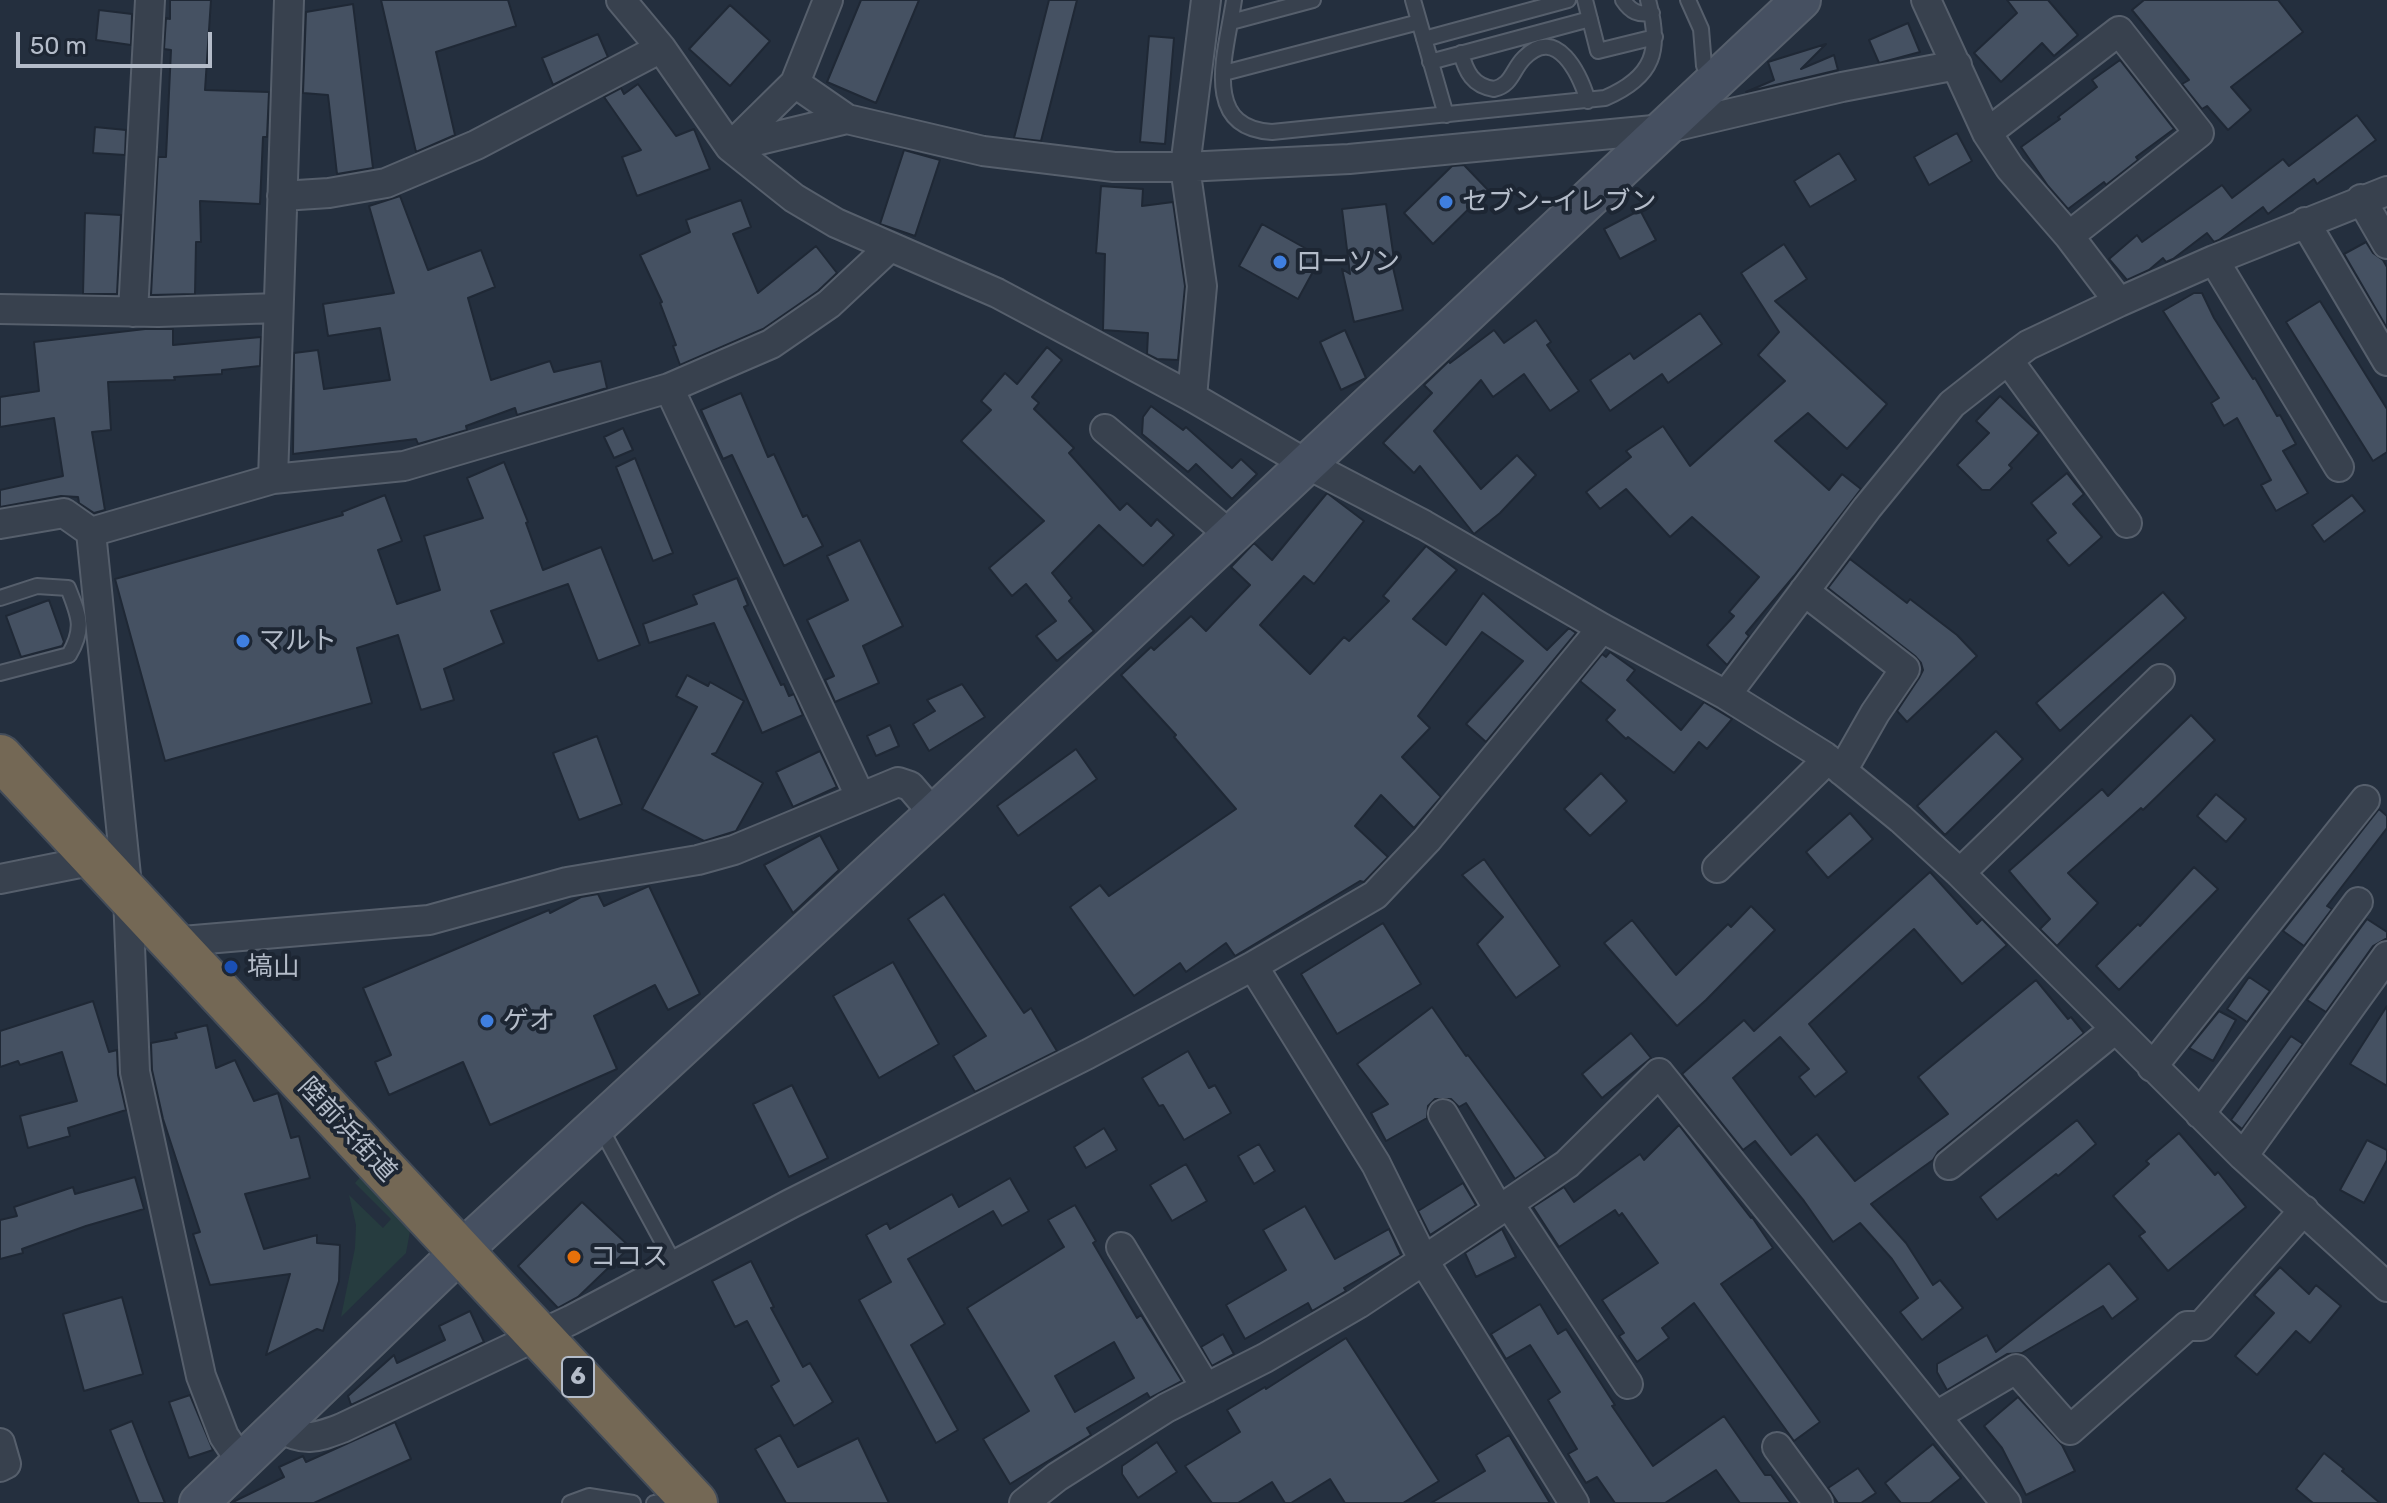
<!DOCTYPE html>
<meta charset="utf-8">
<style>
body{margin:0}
#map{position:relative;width:2387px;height:1503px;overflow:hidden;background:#242f3e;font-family:Rubik,sans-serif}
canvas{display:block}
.scale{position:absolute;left:16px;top:32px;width:196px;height:36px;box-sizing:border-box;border:4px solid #b4bcc9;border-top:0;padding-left:10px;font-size:24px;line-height:28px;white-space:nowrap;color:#b4bcc9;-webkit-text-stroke:6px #1d2633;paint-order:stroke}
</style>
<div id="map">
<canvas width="2387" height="1503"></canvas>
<div class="scale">50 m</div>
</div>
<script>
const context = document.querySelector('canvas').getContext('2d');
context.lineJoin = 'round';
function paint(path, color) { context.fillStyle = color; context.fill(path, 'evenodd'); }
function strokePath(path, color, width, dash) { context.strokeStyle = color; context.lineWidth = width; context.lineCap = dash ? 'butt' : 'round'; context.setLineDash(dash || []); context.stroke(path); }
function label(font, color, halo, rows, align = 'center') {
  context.font = font + ' Rubik,"Noto Sans JP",sans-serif'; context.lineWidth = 8; context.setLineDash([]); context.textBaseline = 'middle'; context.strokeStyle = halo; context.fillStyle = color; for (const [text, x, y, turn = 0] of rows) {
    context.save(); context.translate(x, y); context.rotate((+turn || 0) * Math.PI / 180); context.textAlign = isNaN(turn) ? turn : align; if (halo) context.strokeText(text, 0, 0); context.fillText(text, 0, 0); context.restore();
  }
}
const green = new Path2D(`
 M362 1175 411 1226 406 1253 341 1317 355 1248 356 1225 349 1195 383 1228 391 1219 355 1183Z`);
const building = new Path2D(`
 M170 0H211L205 90 269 92 267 137H263L260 204 200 201 201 242H196L195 294 151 295 158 157H166L171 50 164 49 166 18 170 19Z
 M381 0H508L516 26 436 52 455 135 416 152Z
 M861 0H919L876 103 827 82Z
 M1049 0H1077L1041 141 1014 138Z
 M2007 0H2048L2078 35 2054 56 2042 43 2001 82 1974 53 2017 13Z
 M2144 0H2278L2303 32 2231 87 2251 110 2228 130 2207 106 2202 109 2182 84 2189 80 2132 10Z
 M353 4 373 168 337 174 328 95 303 93 306 12Z
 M730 5 770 41 730 86 689 49Z
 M99 10 132 14 131 45 96 40Z
 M1908 23 1920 52 1879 63 1869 40Z
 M598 34 608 57 553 85 542 58Z
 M1149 36 1174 38 1165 144 1140 142Z
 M1826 44 1801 69 1834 55 1838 70 1746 92 1774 80 1768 62Z
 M2120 60 2174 129 2136 157 2138 160 2106 185 2104 182 2068 209 2048 186 2021 147 2060 119 2058 117 2097 87 2092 80Z
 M638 84 676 136 694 129 710 169 637 196 622 157 641 150 604 97 621 88 624 94Z
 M2357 115 2376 140 2317 184 2314 179 2268 214 2263 207 2219 240 2214 242 2207 233 2173 259 2166 262 2163 258 2149 270 2127 280 2109 259 2137 235 2142 242 2222 185 2232 198 2283 159 2289 166Z
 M95 127 126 130 125 155 93 153Z
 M1957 133 1972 161 1929 185 1914 157Z
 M904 150 940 160 915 236 880 224Z
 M1839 153 1856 180 1810 207 1794 181Z
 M1464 165 1488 190 1433 244 1404 213 1452 166Z
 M1101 186 1143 189 1142 206 1173 202 1185 286 1178 360 1157 359 1147 354 1148 333 1103 330 1105 254 1096 253Z
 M400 196 428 270 481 250 495 287 468 298 491 380 550 361 554 372 601 361 607 388 517 415 515 408 466 426 467 430 418 444 416 439 293 454 294 353 318 350 324 389 390 380 380 328 328 336 323 304 394 293 369 206Z
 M741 200 751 227 733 234 758 293 816 246 837 273 818 291 763 329 680 365 673 346 676 345 660 303 662 302 640 255 690 232 686 220Z
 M1386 204 1394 259H1391L1403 310 1354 322 1342 269 1350 274 1342 209Z
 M1640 210 1656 240 1620 259 1604 229Z
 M85 213 121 215 117 294H83Z
 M1262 224 1321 257 1298 299 1239 266Z
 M2366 242 2373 253 2383 260 2387 267V328L2344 254Z
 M1784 244 1807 279 1775 301 1887 404 1847 449 1808 413 1775 441 1829 490 1842 474 1861 489 1794 576 1746 633 1749 636 1727 665 1707 645 1734 616 1729 612 1759 577 1692 517 1670 537 1626 489 1600 509 1586 492 1631 457 1626 451 1663 426 1690 466 1785 381 1758 355 1779 332 1741 273Z
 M2194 293H2202L2214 318 2253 379 2255 378 2277 416 2280 415 2296 444 2283 451 2308 493 2276 511 2261 485 2271 480 2237 418 2224 426 2211 403 2219 398 2163 311Z
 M2320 301 2387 409V452L2373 461 2286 322Z
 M1700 313 1722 344 1668 383 1662 374 1610 411 1590 380 1630 353 1634 359Z
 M1536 320 1551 342 1547 345 1579 391 1550 411 1524 374 1493 397 1481 380 1434 431 1481 489 1517 455 1536 475 1500 513 1474 534 1420 466 1414 473 1383 443 1432 393 1424 385 1449 361 1450 363 1494 330 1504 343Z
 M145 329H173V345L261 337 260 366 222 370V374L174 377 175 380 108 382 111 430 92 432 105 510 94 513 79 503 78 497 61 496 0 507V490L63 476 54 418 0 427V397L39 391 34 342Z
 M1345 330 1366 378 1341 390 1320 342Z
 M1047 347 1062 360 1032 397 1039 403 1034 409 1074 448 1069 453 1120 510 1127 503 1151 526 1157 519 1174 535 1143 566 1099 525 1052 573 1072 598 1069 601 1094 631 1057 661 1036 636 1056 621 1026 584 1012 596 989 568 1044 521 961 441 991 410 981 401 1005 373 1017 384Z
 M741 393 768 457 774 454 803 517 807 515 823 546 784 566 732 455 723 459 701 410Z
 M2000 396 2039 433 2009 465 2012 468 1990 490H1982L1957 465 1989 433 1976 421Z
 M1151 406 1183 430 1186 427 1232 468 1241 459 1257 474 1232 499 1196 464 1188 472 1142 434 1143 417Z
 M623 428 633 450 614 458 604 437Z
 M635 458 673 553 653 561 616 467Z
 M504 462 528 522 526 523 543 570 601 547 640 645 598 661 568 584 491 611 504 643 444 669 454 700 421 710 398 635 357 648 372 703 165 761 115 579 343 515 342 512 385 495 402 541 378 550 397 604 440 590 424 536 483 518 467 478Z
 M2067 473 2084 494 2073 504 2102 537 2069 566 2047 540 2056 533 2031 503Z
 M1327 493 1364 521 1314 584 1304 576 1260 625 1310 674 1344 637 1349 641 1389 601 1383 596 1426 546 1457 570 1413 619 1446 645 1483 593 1547 650 1569 628 1576 633 1486 742 1466 724 1523 661 1482 632 1418 716 1430 728 1402 757 1441 797 1414 828 1381 795 1355 826 1388 857 1364 882 1360 881 1235 956 1226 943 1186 972 1180 963 1134 996 1070 907 1100 885 1109 896 1236 809 1174 737 1176 735 1121 675 1151 647 1154 650 1191 616 1206 631 1250 585 1231 567 1254 543 1272 560Z
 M2352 495 2365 511 2324 542 2312 525Z
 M860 540 903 626 863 646 879 683 835 702 825 680 834 676 807 620 848 600 827 556Z
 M1850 559 1907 603 1910 599 1957 635 1977 656 1907 722 1897 711 1919 678 1923 670 1921 663 1915 656 1828 588Z
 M737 578 748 605 744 607 781 685 784 684 789 696 794 694 803 715 762 733 714 623 649 643 643 624 697 604 693 595Z
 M2163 592 2186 618 2060 731 2036 703Z
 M49 600 64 642 62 646 21 657 6 616Z
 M1610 652 1635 670 1627 680 1681 730 1704 702 1732 719 1707 749 1699 742 1674 773 1628 737 1626 739 1606 720 1615 710 1580 681 1602 654 1606 657Z
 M687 675 708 686 710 682 744 701 716 753 712 754 763 783 736 831 704 841 642 809 697 707 676 696Z
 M962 684 985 717 929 751 913 724 935 711 927 700Z
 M2191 715 2215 740 2143 810 2141 808 2068 873 2098 903 2057 946 2040 929 2050 919 2009 871 2102 789 2108 796Z
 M890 725 899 746 876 756 867 736Z
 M1996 731 2023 759 1945 835 1917 806Z
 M597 736 622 804 579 820 553 753Z
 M1076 749 1097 779 1018 836 997 806Z
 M820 751 837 787 793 807 776 772Z
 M1601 773 1627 801 1590 836 1564 809Z
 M2216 794 2246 819 2226 842 2197 816Z
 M2379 809 2387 816V828L2327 906 2332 909 2304 946 2283 931Z
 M1850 813 1873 839 1828 878 1806 852Z
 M820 835 839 870 793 913 764 865Z
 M1484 859 1560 966 1516 998 1477 944 1503 917 1462 875Z
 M2194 867 2218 889 2119 990 2096 966 2138 924 2140 926Z
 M1930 872 1977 924 1982 919 2007 945 1962 984 1914 929 1809 1024 1847 1072 1815 1097 1799 1077 1809 1069 1780 1037 1733 1078 1791 1155 1817 1134 1855 1181 1948 1114 1918 1077 2036 980 2068 1019 2071 1017 2084 1033 1938 1152 1933 1160 1871 1204 1906 1243 1933 1285 1940 1280 1963 1308 1922 1340 1900 1312 1918 1298 1892 1259 1860 1223 1833 1242 1804 1201 1755 1141 1743 1150 1682 1074 1744 1020 1754 1031Z
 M649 886 700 994 668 1010 655 985 594 1016 617 1069 490 1125 463 1062 389 1095 375 1062 391 1055 363 988 549 910 550 913 581 897 598 894 604 906Z
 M944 894 1024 1013 1031 1008 1057 1051 975 1092 953 1056 986 1036 908 919Z
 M1751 906 1775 930 1706 1000 1677 1026 1604 943 1632 920 1676 975 1728 924 1731 927Z
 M2367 919 2387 932V938L2373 946 2326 1012 2307 1000Z
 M1383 923 1421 984 1337 1034 1301 974Z
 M893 962 939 1044 879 1078 833 996Z
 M2249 977 2270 991 2247 1022 2227 1009Z
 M93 1001 109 1052 117 1050 118 1075 126 1110 68 1128 70 1136 28 1148 20 1116 77 1101 62 1052 20 1065 18 1061 0 1067V1031Z
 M2387 1006V1086L2350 1064Z
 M1432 1007 1466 1056 1468 1055 1546 1158 1515 1179 1466 1103 1459 1107 1451 1099H1435L1428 1106 1427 1118 1386 1141 1371 1113 1388 1104 1357 1064Z
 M2219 1011 2236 1020 2213 1061 2189 1048Z
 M207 1025 216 1068 235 1060 254 1101 278 1093 291 1138 299 1136 310 1178 245 1194 264 1249 317 1235V1243L340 1245 339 1281 323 1331 317 1329 266 1355 290 1274 210 1285 193 1234 200 1232 163 1119 152 1070 151 1043 177 1038 175 1033Z
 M1631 1033 1651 1058 1602 1098 1582 1074Z
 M2291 1036 2303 1044 2242 1129 2231 1120Z
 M1188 1051 1209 1088 1215 1085 1231 1113 1184 1140 1163 1105 1159 1106 1142 1078Z
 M792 1085 828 1158 789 1177 753 1104Z
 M2077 1120 2096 1144 2058 1176 2056 1174 1997 1220 1980 1197Z
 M1679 1125 1751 1218 1752 1217 1773 1248 1721 1284 1820 1422 1794 1441 1694 1303 1662 1328 1669 1338 1637 1362 1619 1336 1624 1333 1602 1300 1658 1263 1622 1213 1619 1216 1615 1210 1559 1247 1533 1207 1564 1187 1574 1202 1640 1154 1644 1160Z
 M1104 1128 1117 1150 1086 1168 1074 1147Z
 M2179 1133 2215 1175 2218 1172 2246 1207 2168 1271 2139 1236 2145 1232 2113 1196 2149 1164 2146 1161Z
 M2367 1140 2387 1150V1160L2364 1203 2340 1190Z
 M1259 1144 1275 1171 1254 1184 1238 1156Z
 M1186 1164 1207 1201 1172 1221 1150 1185Z
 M135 1177 144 1209 86 1226 22 1249 23 1253 0 1259V1220L17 1216 14 1207 73 1187 75 1194Z
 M1010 1178 1029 1211 1002 1226 993 1211 908 1259 945 1324 911 1345 958 1430 936 1443 859 1300 891 1282 866 1235 887 1223 890 1229 952 1194 959 1207Z
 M1463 1183 1476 1205 1430 1235 1418 1211Z
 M582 1202 630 1247 578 1297 558 1308 518 1266Z
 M1075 1205 1096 1241 1093 1243 1137 1318 1141 1315 1182 1381 1150 1398 1147 1393 1087 1428 1091 1435 1010 1484 983 1439 1029 1411 967 1308 1064 1247 1048 1220ZM1114 1342 1134 1378 1075 1412 1055 1376Z
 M1305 1206 1335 1259 1389 1229 1401 1255 1344 1288 1346 1291 1312 1311 1308 1303 1245 1339 1226 1305 1286 1270 1263 1230Z
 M1502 1229 1516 1257 1476 1277 1465 1253Z
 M751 1261 774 1307 771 1308 803 1367 810 1363 833 1402 794 1426 771 1386 779 1381 747 1321 735 1327 712 1281Z
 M2109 1263 2138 1299 2112 1319 2103 1306 2022 1353 2007 1354 1947 1390 1937 1372V1364L1987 1335 1996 1352Z
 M2280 1267 2309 1294 2316 1285 2341 1306 2310 1343 2296 1331 2257 1375 2235 1356 2274 1313 2254 1295Z
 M122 1297 143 1374 84 1391 63 1314Z
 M1540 1304 1558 1334 1566 1329 1615 1405 1612 1406 1653 1466 1724 1416 1765 1475H1771L1791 1503H1740L1716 1470 1665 1503H1615L1597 1477 1586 1483 1568 1454 1577 1449 1548 1400 1560 1392 1530 1345 1506 1359 1491 1334Z
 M470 1311 484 1342 351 1405 348 1396 394 1355 397 1363 445 1340 439 1326Z
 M1223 1334 1234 1354 1212 1366 1201 1347Z
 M1346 1338 1439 1481 1403 1503H1345L1330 1479 1291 1503H1285L1272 1482 1238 1503H1212L1185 1466 1240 1432 1227 1410 1265 1387 1266 1389Z
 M190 1395 213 1450 189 1458 169 1402Z
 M2018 1397 2062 1445 2075 1471 2026 1495 2002 1448 1984 1426Z
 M132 1421 148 1462 165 1503H139L110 1430Z
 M395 1422 411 1459 314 1503H231L284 1477 279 1467 303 1456 306 1462Z
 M780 1435 798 1467 858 1438 889 1503H786L755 1449Z
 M1509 1435 1550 1503H1431L1485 1471 1476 1455Z
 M1157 1442 1177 1472 1138 1498 1122 1474V1466Z
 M1933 1444 1961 1478 1930 1503H1901L1885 1483Z
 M2324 1453 2344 1469 2342 1471 2380 1503H2313L2296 1489Z
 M1858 1468 1876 1493 1861 1503H1838L1828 1488Z`);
const lane = new Path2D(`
 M1234 0C1227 49 1199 128 1272 132L1605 98C1654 77 1662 50 1648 0
 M1413 0 1446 115
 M1585 0 1598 51 1655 37
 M1623 0C1631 12 1638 15 1652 13
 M1688 0 1701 29 1704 66 1716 75
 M1231 22 1313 0
 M1424 39 1568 0
 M1461 53C1466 72 1473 86 1494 89 1512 85 1512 70 1524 58 1557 24 1580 75 1588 101
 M1430 62 1590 19
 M1224 73 1419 22
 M0 598 37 586 68 588C79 616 85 628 69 655L0 673
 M599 1125 675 1265
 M570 1503 589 1496 633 1503
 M654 1503 680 1501`);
const street = new Path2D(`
 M621 0 661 48 730 147 794 198 836 223 997 293 1192 397 1307 464 1424 525 1602 628 1726 695 1824 756 1901 819 1960 873 2243 1156 2387 1287
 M1926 0 1987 133 2010 168 2069 236 2119 302
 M795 83 847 119 983 151 1114 167H1185L1349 159 1664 129 1842 87 1957 65
 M1987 133 2119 31 2199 133 2069 236
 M730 147 795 83 828 0
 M731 147 847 119
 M282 196 329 193 386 183 476 145 661 48
 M2361 199 2387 244
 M2305 222 2387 361
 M2214 260 2339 467
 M0 309 158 312 278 308
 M133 312 150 0
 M2008 360 2127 523
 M1192 397 1202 286 1185 167 1206 0
 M1105 429 1230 535
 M273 479 289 0
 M0 524 64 513 91 532 128 895 135 1072 201 1376 224 1436 242 1463
 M91 532 273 479 404 466 669 388
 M1804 591 1905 669 1875 713 1842 771
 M1726 695 1867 508 1952 404 2008 360 2028 345 2119 302 2214 260 2387 191
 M860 796 669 388 771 344 829 304 890 247
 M1717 868 1828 759
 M1960 873 2160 679
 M0 879 95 860
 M171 942 429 920 567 882 698 860 734 850 898 782 910 786 934 814
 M1253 966 1376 1164 1424 1261 1574 1503
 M2152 1067 2365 800
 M1443 1114 1499 1210
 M2200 1114 2358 902
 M2243 1156 2387 956
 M1949 1165 2114 1030
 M1509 1204 1628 1384
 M1121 1247 1206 1388
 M1936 1416 2016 1369 2070 1430 2187 1326H2201L2304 1210
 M279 1428C306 1442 315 1438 342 1428L571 1320 790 1204 1088 1054 1253 966 1375 895 1427 840 1602 628
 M0 1443 6 1464 0 1467
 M1777 1447 1818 1503
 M1024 1503 1057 1477 1166 1408 1265 1358 1358 1304 1499 1210 1567 1164 1659 1073 2006 1503`);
const secondary = new Path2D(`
 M199 1503 460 1252 934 814 1801 0`);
const highway = new Path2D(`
 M0 757 695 1503`);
const markers = [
 [1446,202,8,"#3f7fe0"],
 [1280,262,8,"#3f7fe0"],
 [243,641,8,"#3f7fe0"],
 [231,967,8,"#1a4fb4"],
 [487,1021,8,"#3f7fe0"],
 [574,1257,8,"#e8710a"]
];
const shields = [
 [578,1377,32]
];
const shieldNames = [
 ["6",578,1377]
];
const poiNames = [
 ["セブン-イレブン",1462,202],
 ["ローソン",1296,262],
 ["マルト",259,641],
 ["塙山",247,967],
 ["ゲオ",503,1021],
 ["ココス",590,1257]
];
const streetNames = [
 ["陸前浜街道",347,1130,47]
];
paint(green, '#263c3f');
paint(building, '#455162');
strokePath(building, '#1f2835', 2);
strokePath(lane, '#565f6c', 18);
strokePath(street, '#565f6c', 32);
strokePath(secondary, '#565f6c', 42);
strokePath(highway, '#434c59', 48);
strokePath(lane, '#38414e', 14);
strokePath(street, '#38414e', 28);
strokePath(secondary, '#465061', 38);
strokePath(highway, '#746855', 44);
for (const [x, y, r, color] of markers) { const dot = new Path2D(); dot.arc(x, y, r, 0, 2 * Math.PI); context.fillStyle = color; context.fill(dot); strokePath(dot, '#1d2633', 3); }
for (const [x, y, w] of shields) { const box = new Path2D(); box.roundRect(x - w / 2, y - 20, w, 40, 6); context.fillStyle = '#1d2633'; context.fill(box); strokePath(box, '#b4bcc9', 2); }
label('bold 24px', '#b4bcc9', null, shieldNames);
label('26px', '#b4bcc9', '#1d2633', poiNames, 'left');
label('26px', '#b4bcc9', '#1d2633', streetNames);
</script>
